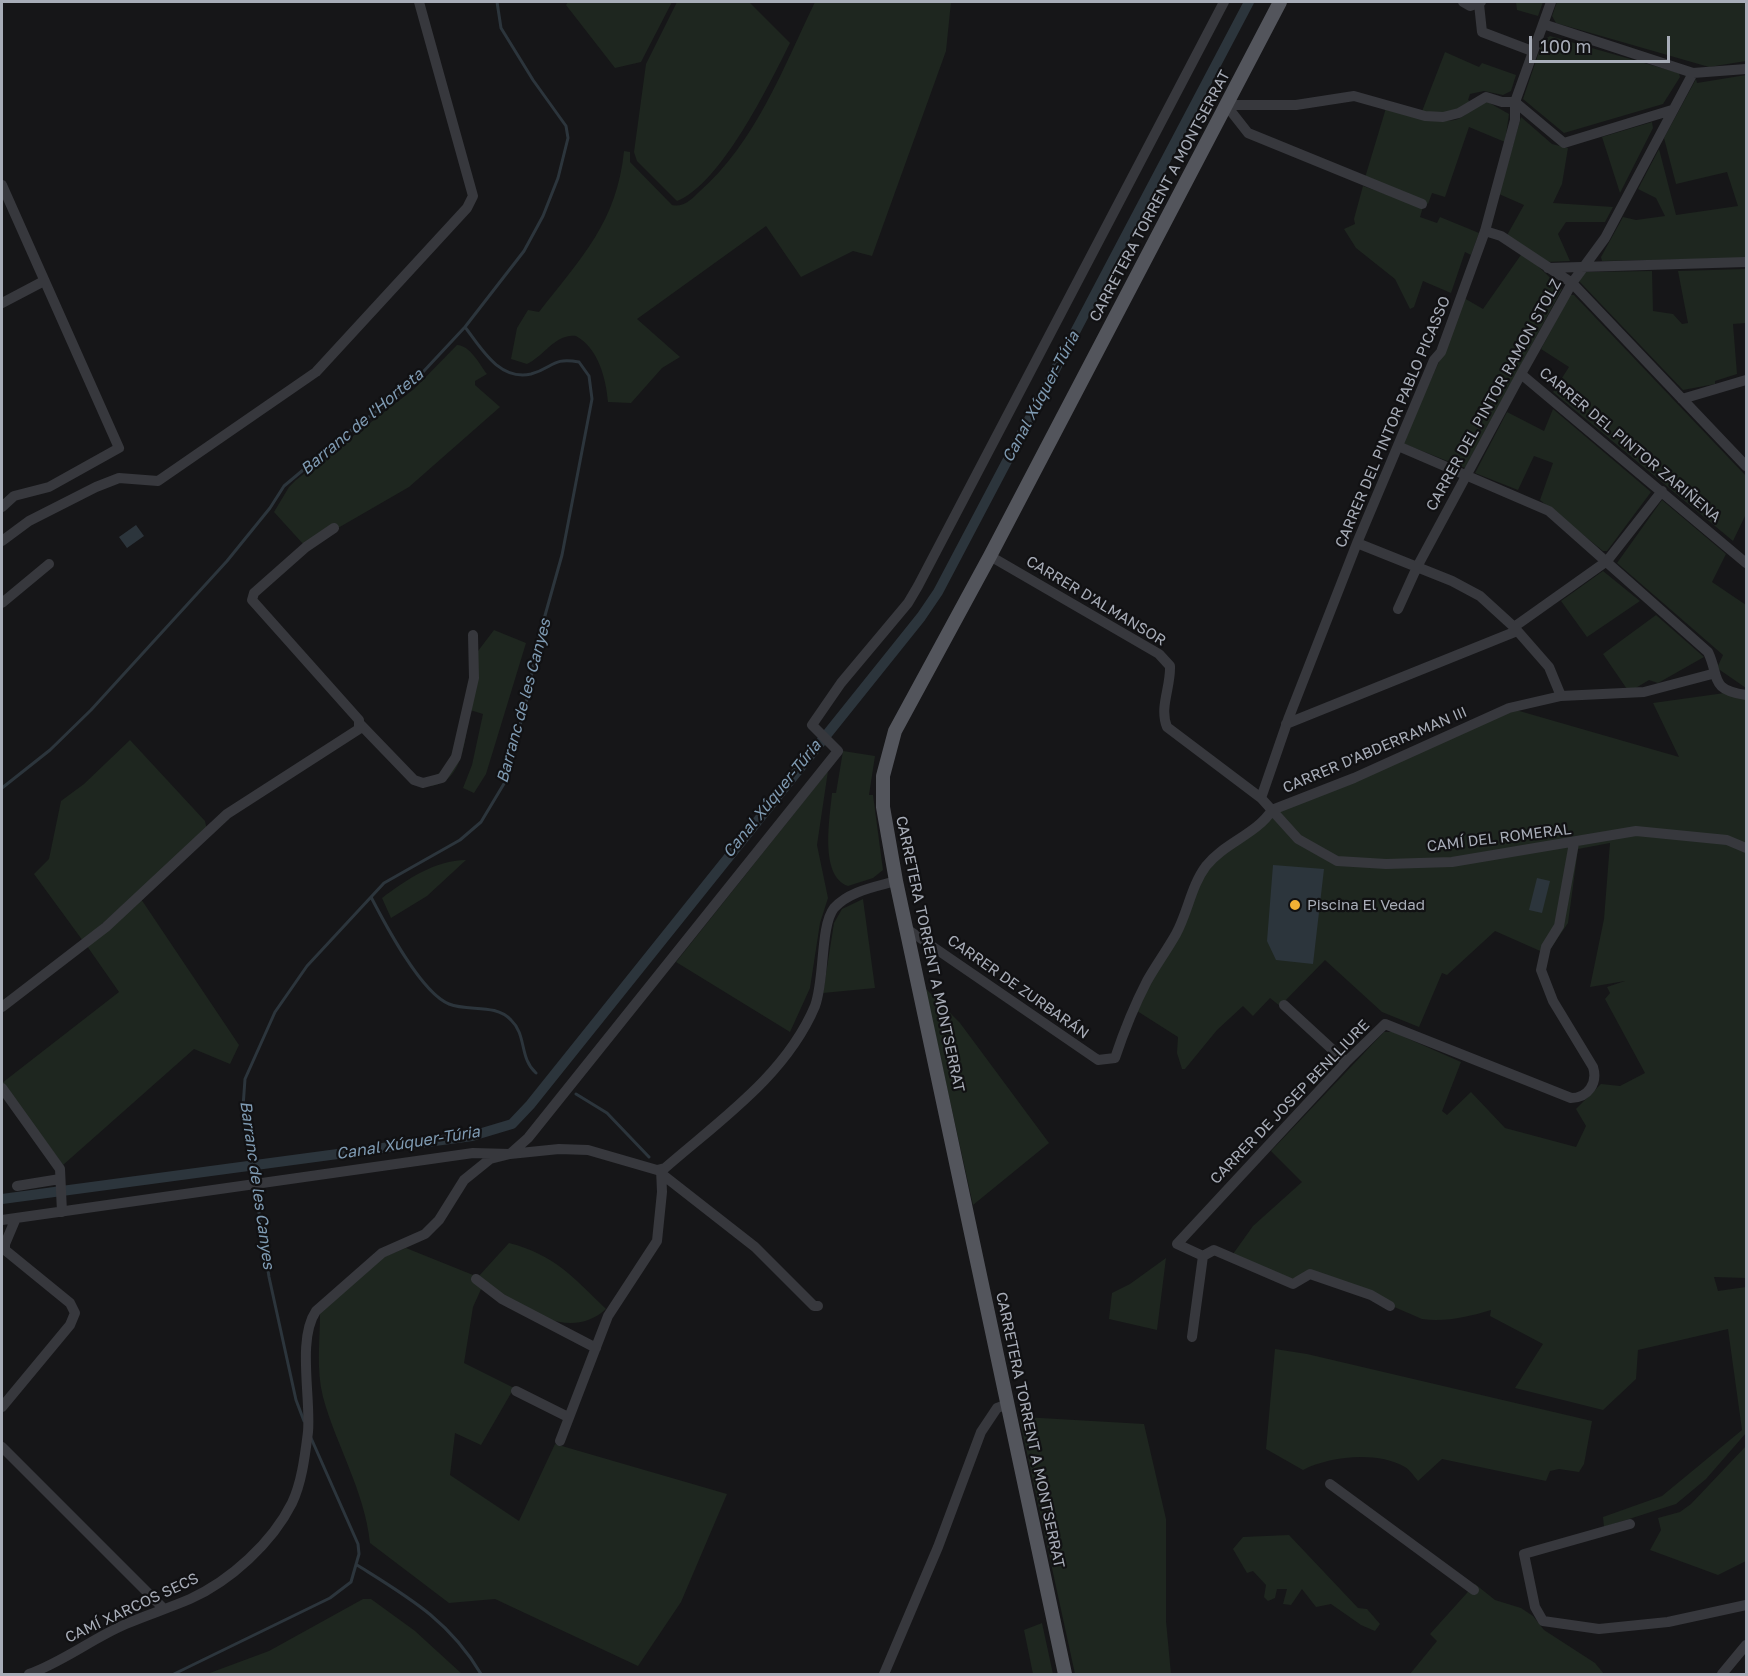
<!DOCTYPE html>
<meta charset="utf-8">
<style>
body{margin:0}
#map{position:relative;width:1748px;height:1676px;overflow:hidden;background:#161618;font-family:"Golos Text",sans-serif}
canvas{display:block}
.frame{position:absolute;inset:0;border:3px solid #a8adb8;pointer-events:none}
.scale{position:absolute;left:1529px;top:36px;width:141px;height:27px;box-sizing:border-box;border:3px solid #a8adb8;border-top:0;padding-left:8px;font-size:18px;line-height:21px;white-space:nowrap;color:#a8adb8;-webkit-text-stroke:4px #111113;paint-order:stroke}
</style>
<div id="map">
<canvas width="1748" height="1676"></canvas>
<div class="frame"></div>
<div class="scale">100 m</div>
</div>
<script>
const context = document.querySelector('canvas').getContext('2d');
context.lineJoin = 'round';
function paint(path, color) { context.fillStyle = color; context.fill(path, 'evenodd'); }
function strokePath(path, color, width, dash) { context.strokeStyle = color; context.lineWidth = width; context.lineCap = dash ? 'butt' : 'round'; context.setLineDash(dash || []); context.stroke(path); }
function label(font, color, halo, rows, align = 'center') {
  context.font = font + ' "Golos Text",sans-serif'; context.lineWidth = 4.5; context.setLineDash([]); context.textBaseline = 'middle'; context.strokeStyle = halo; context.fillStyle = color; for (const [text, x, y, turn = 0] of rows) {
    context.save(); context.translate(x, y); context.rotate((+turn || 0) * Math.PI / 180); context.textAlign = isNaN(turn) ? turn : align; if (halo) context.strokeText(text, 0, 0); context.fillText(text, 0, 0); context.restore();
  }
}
const green = new Path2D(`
 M568 2H672L641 62 615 68 566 5Z
 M677 2H749L790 43C769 85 721 184 677 201L637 161 634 152 646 64Z
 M815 2H951L946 51 872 256 853 251 801 277 766 226 637 319 680 357 662 368 631 403 608 402C606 378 598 348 576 336 556 333 544 356 527 364L511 359 517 328 528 310 539 312C581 258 617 222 624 151L630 152V162L672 205C683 208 692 199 699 192 756 142 783 68 815 2Z
 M1516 2H1543L1538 16 1517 10Z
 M1557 2H1746V61L1709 67 1556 23 1552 16Z
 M1550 36 1679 73 1680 77 1663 104 1564 133 1523 99 1543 40Z
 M1445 52 1479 67 1482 63 1516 75 1511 91 1503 95 1484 91 1470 94 1468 100 1470 101 1455 114H1421Z
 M1746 75V258L1602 261 1601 257 1623 217 1636 220 1665 216 1656 198 1638 189 1659 149 1676 215 1738 206 1727 172 1676 184 1664 138 1696 79 1697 83Z
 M1486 101 1509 114 1505 142 1469 127 1445 197 1432 193 1428 204 1364 181 1386 108C1403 112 1442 125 1458 119 1469 115 1474 104 1486 101Z
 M1521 117 1552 144 1568 148 1562 184 1553 203 1613 207 1605 222H1566L1558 234 1570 261 1547 262 1506 237 1524 205 1499 194Z
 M1652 122 1653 128 1620 193 1602 137Z
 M1363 186 1423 207 1420 217 1437 223 1440 217 1479 233 1471 255 1465 252 1451 293 1423 281 1414 307 1410 309 1395 279 1356 248 1344 229 1355 224 1354 219Z
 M1523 252 1562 289 1465 468 1402 443 1443 353 1464 298 1483 309Z
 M1746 269V323L1733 324 1737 374 1715 381V384L1683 390 1578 280 1584 272 1652 271 1653 311 1673 314 1682 324 1688 323 1678 271Z
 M1570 295H1574L1746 476V514L1733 541 1553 392 1569 367 1541 349Z
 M457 345C470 345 480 365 487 374L475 381V385L500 407 409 487 338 528 304 545 274 512 289 487 296 480 414 389Z
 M1553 409 1651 492 1607 551H1603L1540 500 1553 463 1534 456 1518 490 1475 473 1507 412 1544 431Z
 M1662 500 1726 554 1712 582 1746 605V688L1717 668 1723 655 1617 563Z
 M1603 571 1640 601 1587 637 1561 601Z
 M1656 615 1704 657 1658 683 1649 680 1629 692 1603 654Z
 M494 630 526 643 486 774 474 793 463 788 472 765 483 714 470 710C465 737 464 788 425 786L421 778C440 778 445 769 452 753L478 651Z
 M1746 690V1278L1714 1277 1718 1291 1746 1287V1433L1706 1479 1676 1504 1604 1527 1603 1517 1662 1496 1742 1430 1728 1329 1638 1350 1636 1379 1603 1410 1515 1388 1543 1344 1490 1316 1491 1310C1468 1317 1446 1322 1422 1319L1311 1271 1292 1279 1233 1254 1253 1226 1302 1182 1271 1151 1384 1032H1393L1461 1062 1442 1111 1447 1115 1471 1092 1505 1128 1576 1147 1586 1126 1576 1109 1601 1084 1620 1086 1645 1073 1605 999 1610 993 1607 987 1625 981 1590 987 1604 919 1610 843 1578 849 1568 923 1547 954 1495 931 1447 975 1442 973 1419 1027 1382 1012 1325 960 1280 1006 1270 998 1253 1016 1243 1006 1217 1030 1185 1069H1182L1177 1053 1178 1037 1134 1009 1205 867 1272 810 1509 708 1679 757 1653 703Z
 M130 740 205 821 207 830 83 941 34 874 49 859 61 801 84 784Z
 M843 751 875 756 869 795H873L883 870 873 878 848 886C819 876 830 817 832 793H836Z
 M828 771 817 845 828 898 820 923 810 988 790 1032 676 962Z
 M466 860 427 896 391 918 382 898C406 880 435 860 466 860Z
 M141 899 239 1045 230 1064 194 1049 63 1165 2 1083 119 992 87 946Z
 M863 899 875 988 823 993 834 923 842 909Z
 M925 988 960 1023 1049 1143 973 1205Z
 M509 1243C555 1255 573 1277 606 1309 565 1346 514 1301 478 1277Z
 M406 1248 473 1275 472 1280 482 1287 473 1307 464 1363 514 1388 481 1445 455 1433 450 1475 519 1521 555 1444 727 1494 681 1602 638 1666 495 1599 449 1603 370 1543C365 1492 336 1445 323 1397 316 1369 320 1341 320 1313L383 1257Z
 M1166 1258 1157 1330 1109 1319 1112 1293 1130 1284Z
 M1275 1349 1307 1354 1592 1421 1584 1464 1579 1472 1559 1469 1550 1471 1546 1481 1442 1459 1418 1481C1414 1476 1410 1470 1405 1467 1377 1451 1330 1456 1303 1470L1266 1449Z
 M1023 1417 1144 1424 1166 1519V1621L1171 1674H1075L1020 1421Z
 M1746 1446V1561L1718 1575 1650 1550 1661 1530 1658 1518 1680 1512 1691 1504Z
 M1289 1535 1358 1608 1367 1609 1380 1624 1375 1631 1361 1625 1331 1604 1316 1607 1302 1589 1291 1605 1283 1604 1287 1589H1277L1275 1598 1268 1601 1264 1597 1266 1585 1253 1571 1247 1573 1233 1549 1243 1537Z
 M1475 1584 1495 1600 1521 1608 1533 1616 1544 1630 1595 1663 1604 1674H1410L1437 1641 1430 1634Z
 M363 1599H371L415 1631 462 1674H207L269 1651Z
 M1042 1623 1053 1674H1033L1024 1630Z`);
const water = new Path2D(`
 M136 525 144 536 127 548 119 537Z
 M1273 865 1324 869 1313 964 1276 960 1267 941Z
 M1537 878 1550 881 1542 913 1529 910Z`);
const stream = new Path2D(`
 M2 788 50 750 91 710 227 561 270 508 284 486 346 434 409 387 465 327 524 251 543 216 558 178 568 138 566 126 533 80 501 28 497 2
 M371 897C385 924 421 993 449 1004 469 1012 495 1003 511 1020 527 1035 519 1058 536 1073
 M576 1094 607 1113 649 1157
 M254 1181 243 1107 245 1079 275 1012 307 966 384 883 460 840 481 822 505 782 528 695 537 644 562 555 592 399 589 376 579 362C551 357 554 368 531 374 499 381 481 348 465 327
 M255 1187 269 1277 296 1400 304 1421
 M357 1565C408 1597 449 1620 481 1674
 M174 1674 330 1598 351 1582 359 1554 358 1544 311 1438`);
const canal = new Path2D(`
 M2 1199 472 1136 512 1124 530 1105 921 617 938 592 1249 2`);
const minor = new Path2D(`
 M1463 2 1470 6 1481 2
 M1479 4 1482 32 1532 51
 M1543 24 1693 73 1746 69
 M1515 102 1564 143 1672 110
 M1226 105H1296L1354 96 1425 116 1443 117 1459 113 1486 97 1502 102H1515
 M1226 105 1248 133 1422 204
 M2 185 119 448 49 487 14 496 2 507
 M1485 231 1501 236 1572 283 1746 466
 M1548 268 1746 262
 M2 303 44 281
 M1521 374 1746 563
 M1682 399 1746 380
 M1398 446 1549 511 1708 652C1720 677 1709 690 1746 695
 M2 541 29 521 96 487 119 478 158 481 316 372 467 208 473 196 419 2
 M1357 543 1452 581 1480 596 1514 627 1549 667 1561 696
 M990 556 1159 654 1170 666C1171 687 1159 707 1167 727L1261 798 1298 839 1337 861 1386 864 1452 862 1636 831 1727 840 1746 848
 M2 603 49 564
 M1398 609 1417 567 1521 374 1572 283 1605 238 1693 73
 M1514 627 1607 561 1662 491
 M360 724 414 780 423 783 442 778 456 757 474 678 473 635
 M1286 724 1517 631
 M1261 798 1289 717 1357 543 1434 360 1441 352 1485 231 1515 120V102L1551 2
 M907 929 1098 1060 1115 1058C1124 1031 1134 1006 1147 981 1156 965 1167 950 1176 934 1188 912 1191 886 1206 866 1224 843 1257 834 1272 810L1354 778 1509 708 1561 696 1644 692 1712 674
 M1284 1005 1346 1062
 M2 1007 106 927 227 814 359 729V720L252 600 254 593 306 547 334 528
 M2 1088 60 1169 62 1212
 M663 1175 755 1247 814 1306H818
 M17 1186 60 1179
 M2 1220 473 1153 510 1154 528 1138 838 751 812 725 841 683 908 603 918 586 1224 2
 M1203 1256 1214 1250 1293 1284 1310 1274 1371 1295 1390 1306
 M476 1279 502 1299 596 1348
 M1192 1337 1203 1256 1177 1244 1346 1062 1385 1024 1571 1098C1588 1098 1598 1083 1593 1067L1553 1001 1541 970 1546 947 1559 926 1574 843
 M516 1391 568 1417
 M2 1407 70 1325 75 1313 70 1303 5 1250V1244L16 1218
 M560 1441 608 1316 657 1241 662 1192 661 1169
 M2 1447 164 1609
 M1330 1484 1474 1590
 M1630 1524 1524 1554 1535 1607 1543 1621 1599 1629 1668 1622 1746 1605
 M29 1674C63 1662 93 1638 126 1624 147 1615 169 1608 190 1599 230 1581 272 1543 292 1503 302 1482 305 1455 308 1432 311 1397 297 1339 316 1311L382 1253 425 1234 439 1220 464 1180 490 1159 510 1154 559 1149 588 1150 657 1170 665 1168C720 1120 786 1075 815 1006 825 979 820 926 834 908 849 891 875 887 896 881
 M884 1674 938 1547 981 1432 997 1408 1008 1404
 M1722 1674 1746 1645`);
const major = new Path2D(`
 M1065 1674 896 881 883 807V776L895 731 990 556 1280 2`);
const markers = [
 [1295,905,6,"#f2b134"]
];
const streetNames = [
 ["CARRETERA TORRENT A MONTSERRAT",1160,196,-62],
 ["CARRER DEL PINTOR RAMON STOLZ",1494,395,-61],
 ["CARRER DEL PINTOR PABLO PICASSO",1393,422,-67],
 ["CARRER DEL PINTOR ZARIÑENA",1630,445,40],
 ["CARRER D'ALMANSOR",1096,601,31],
 ["CARRER D'ABDERRAMAN III",1375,750,-23],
 ["CAMÍ DEL ROMERAL",1499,838,-7],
 ["CARRETERA TORRENT A MONTSERRAT",930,954,78],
 ["CARRER DE ZURBARÁN",1018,987,35],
 ["CARRER DE JOSEP BENLLIURE",1290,1102,-46],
 ["CARRETERA TORRENT A MONTSERRAT",1030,1430,78],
 ["CAMÍ XARCOS SECS",132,1608,-25]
];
const poiNames = [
 ["Piscina El Vedad",1307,905]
];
const waterNames = [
 ["Canal Xúquer-Túria",1041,397,-62],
 ["Barranc de l'Horteta",362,422,-40],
 ["Barranc de les Canyes",524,701,-75],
 ["Canal Xúquer-Túria",772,799,-51],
 ["Canal Xúquer-Túria",408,1143,-9],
 ["Barranc de les Canyes",257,1185,82]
];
paint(green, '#1e261f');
paint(water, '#2c353c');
strokePath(stream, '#2c353c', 3);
strokePath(canal, '#2c353c', 10);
strokePath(minor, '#37383d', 10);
strokePath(major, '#53555c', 14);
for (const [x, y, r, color] of markers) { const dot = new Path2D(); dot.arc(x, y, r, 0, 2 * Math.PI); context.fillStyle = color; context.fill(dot); strokePath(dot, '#111113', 2); }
label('15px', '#a8adb8', '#111113', streetNames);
label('15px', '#a8adb8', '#111113', poiNames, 'left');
label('italic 16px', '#7f9bb3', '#111113', waterNames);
</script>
